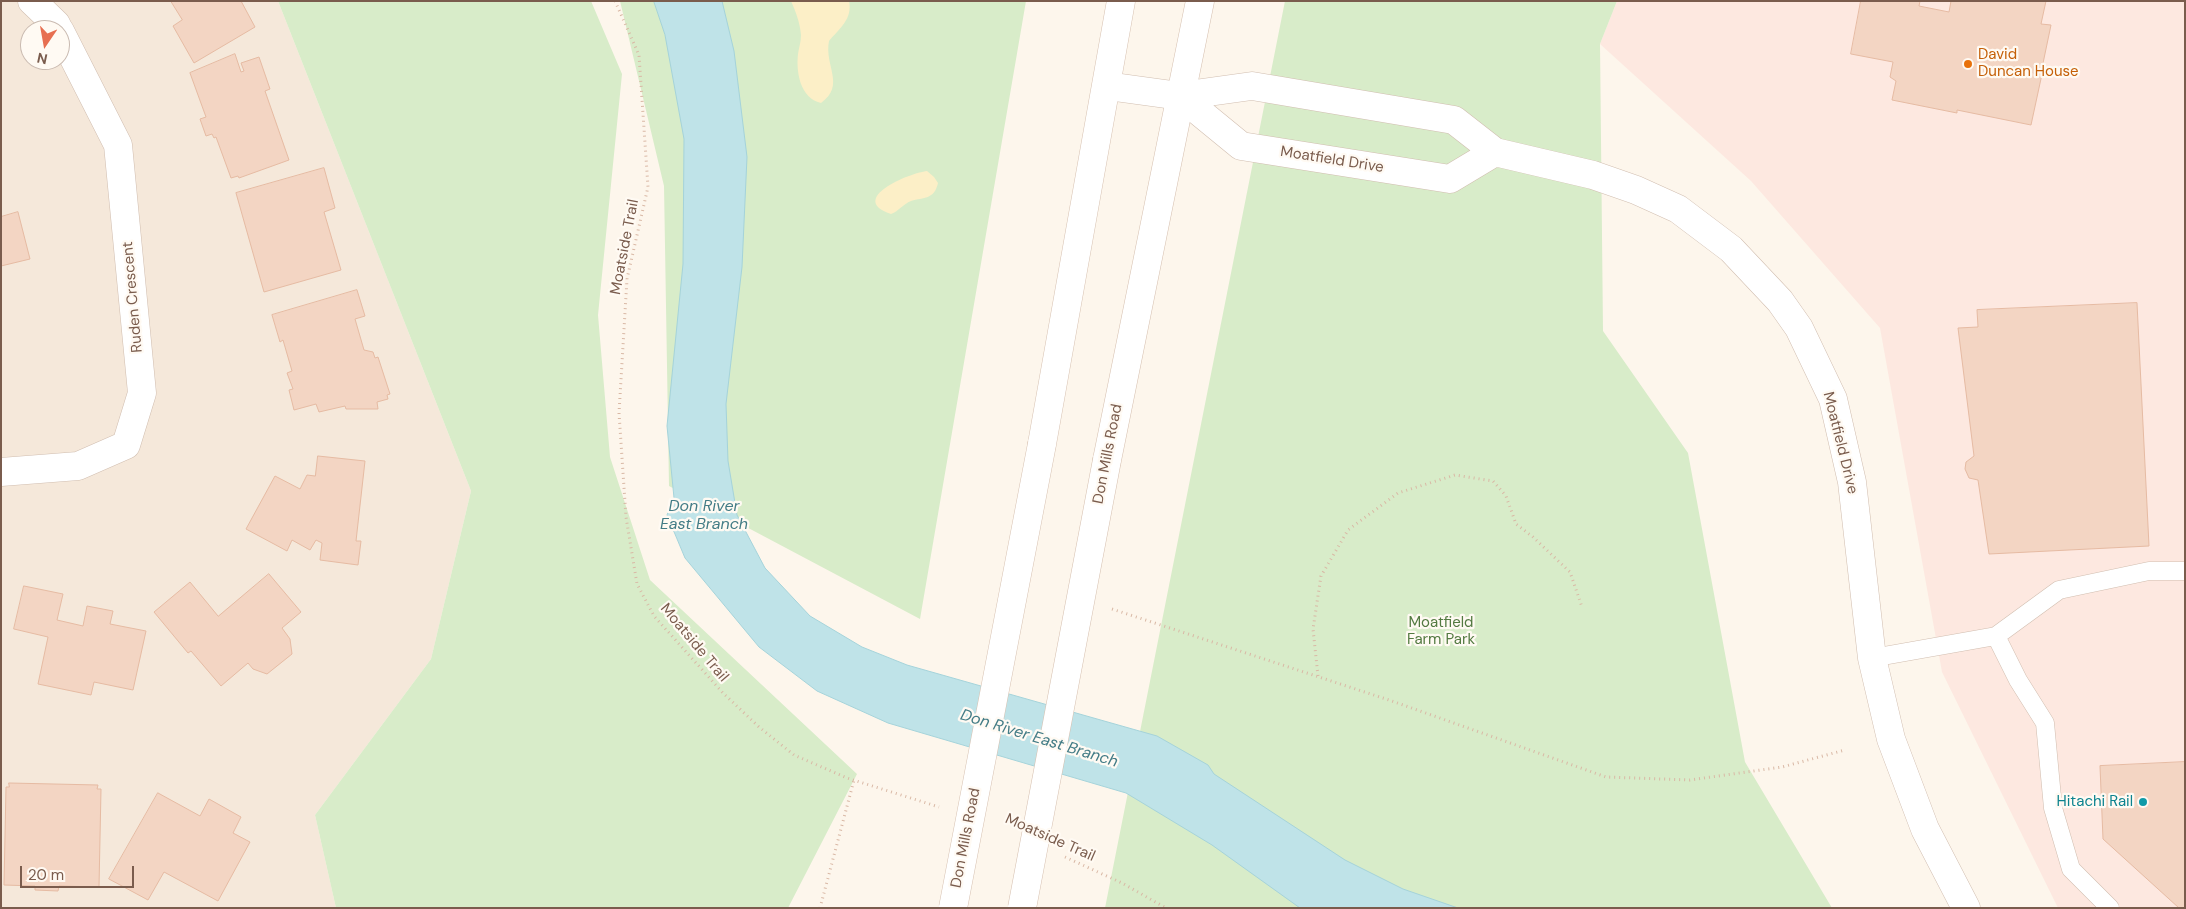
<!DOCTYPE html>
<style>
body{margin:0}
#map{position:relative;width:2186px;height:909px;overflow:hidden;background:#fdf6ec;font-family:"DM Sans",sans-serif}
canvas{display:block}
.frame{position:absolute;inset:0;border:2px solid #7a5c4d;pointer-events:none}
.north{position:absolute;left:20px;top:20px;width:50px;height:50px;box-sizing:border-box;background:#fffaf3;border:1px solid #cabbb1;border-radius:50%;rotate:192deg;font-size:14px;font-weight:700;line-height:20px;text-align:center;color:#7a5c4d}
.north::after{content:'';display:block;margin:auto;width:18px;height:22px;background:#e76f51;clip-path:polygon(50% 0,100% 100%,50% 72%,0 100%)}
.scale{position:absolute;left:20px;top:866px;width:114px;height:22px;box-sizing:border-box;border:2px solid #7a5c4d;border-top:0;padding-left:6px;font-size:15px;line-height:18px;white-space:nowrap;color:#7a5c4d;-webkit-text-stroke:4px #fffaf3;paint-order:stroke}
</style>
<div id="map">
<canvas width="2186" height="909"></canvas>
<div class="frame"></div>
<div class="north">N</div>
<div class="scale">20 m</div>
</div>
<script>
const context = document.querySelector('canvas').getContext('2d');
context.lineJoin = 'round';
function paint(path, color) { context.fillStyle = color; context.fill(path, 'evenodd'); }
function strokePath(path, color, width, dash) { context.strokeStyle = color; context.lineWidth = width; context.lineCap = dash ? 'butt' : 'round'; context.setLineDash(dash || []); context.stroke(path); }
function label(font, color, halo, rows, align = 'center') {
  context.font = font + ' "DM Sans",sans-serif'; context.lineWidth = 4.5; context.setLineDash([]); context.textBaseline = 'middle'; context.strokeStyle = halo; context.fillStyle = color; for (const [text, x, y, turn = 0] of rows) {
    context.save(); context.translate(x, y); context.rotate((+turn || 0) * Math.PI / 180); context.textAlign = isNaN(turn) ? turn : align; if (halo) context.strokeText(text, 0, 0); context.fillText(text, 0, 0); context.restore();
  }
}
const residential = new Path2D(`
 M1 1H278L471 491 431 659 315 815 336 908H1ZM30 30H60V60H30Z`);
const commercial = new Path2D(`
 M1617 1H2185V908H2058L1942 672 1880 328 1751 181 1600 44Z`);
const green = new Path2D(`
 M278 1H591L622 74 598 315 610 457 650 580 857 774 788 908H336L315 815 431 659 471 491Z
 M620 1H1026L920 619 669 486 664 186Z
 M1285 1H1617L1600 44 1603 331 1688 453 1745 762 1832 908H1105Z`);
const sand = new Path2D(`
 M791 1H849C853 19 839 29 829 41 824 66 846 85 821 103 800 98 796 72 798 54 799 47 801 42 801 35 800 23 796 12 791 1Z
 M927 171 934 177 938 183C934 200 924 197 911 201 903 204 899 211 891 214 847 199 909 173 927 171Z`);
const water = new Path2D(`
 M654 1H722L734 51 747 157 742 267 726 404 728 461 737 515 765 568 810 616 862 647 907 665 1157 736 1208 765 1214 774 1345 860 1403 889 1458 908H1300L1212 845 1126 793 888 723 817 691 759 647 685 558 667 515 674 498 667 426 683 264 684 139 665 35Z`);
const building = new Path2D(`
 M171 1H241L255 27 194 63 173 26 182 20Z
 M1861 1H1920L1919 6 1949 12 1951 1H2046L2041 24 2051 25 2042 68 2034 66 2033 73 2042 74 2031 125 1957 110V113L1892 100 1896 81 1890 77 1893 62 1851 54Z
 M235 54 241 72 244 71 241 63 259 57 270 89 265 91 289 160 239 178 238 176 231 178 216 137 214 138 212 134 206 136 200 119 206 117 190 73Z
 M324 168 335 208 324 212 341 270 264 292 236 193Z
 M18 212 30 259 1 266V217Z
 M357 290 365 316 355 319 364 350 373 352 375 358 378 357 390 394 387 395 388 399 377 402 378 409H346L345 406 319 412 316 404 294 410 289 390 293 389 287 373 292 371 283 340 280 342 272 315Z
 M2137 303 2149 546 1989 554 1978 480 1969 478 1965 469 1966 462 1974 456 1958 328 1978 327 1977 310Z
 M318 456 365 461 356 541H361L358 565 320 560 322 543 316 540 310 550 292 540 287 551 246 529 275 476 300 489 307 475 315 476Z
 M269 574 301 612 282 628 290 639 292 654 267 674 253 669 248 663 221 686 191 651 188 653 154 612 190 582 218 616Z
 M24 586 63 594 57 620 83 626 87 606 113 611 110 624 146 631 133 690 94 682 91 695 38 684 48 637 14 629Z
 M2185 762V908H2179L2103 839 2100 766Z
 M9 783 98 785 97 789H101L99 887 59 886 58 891 35 890V886L4 885 6 787H9Z
 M158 793 200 816 209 799 241 817 233 833 250 842 218 901 164 872 148 900 109 879Z`);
const path = new Path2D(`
 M615 1 639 55 648 187 627 279 619 413 626 517 637 584 654 616 723 693 759 727 794 755 847 778 939 807
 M1112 609 1389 700 1606 777 1690 780 1782 767 1845 750
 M1318 676 1313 629 1321 576 1348 530 1398 493 1455 475 1493 481 1506 496 1516 524 1533 537 1570 572 1582 607
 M1065 857 1122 883 1166 908
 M820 908 854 780`);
const service = new Path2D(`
 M1996 636 2059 590 2149 571H2185
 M1872 658 1996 636 2018 680 2045 723 2053 808 2071 869 2110 908`);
const minor = new Path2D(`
 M32 1 56 24 59 30
 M1107 86 1180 96 1252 86 1454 120 1495 152 1593 175 1636 190 1678 209 1731 249 1780 301 1799 328 1833 399 1852 482 1872 658 1891 739 1925 829 1966 908
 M1180 96 1241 146 1450 179 1495 152
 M1 472 78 466 126 445 142 393 118 145 60 31`);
const secondary = new Path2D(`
 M1042 444 1121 1
 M1107 460 1200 1`);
const secondaryBridge = new Path2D(`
 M953 908 1042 444
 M1022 908 1107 460`);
const markers = [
 [1968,64,5,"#e8710a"],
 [2143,802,5,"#0f9aa8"]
];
const foodNames = [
 ["David",1978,55],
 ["Duncan House",1978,72]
];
const streetNames = [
 ["Moatfield Drive",1332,160,9],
 ["Moatside Trail",625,247,-79],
 ["Ruden Crescent",133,297,-95],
 ["Moatfield Drive",1840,443,76],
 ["Don Mills Road",1108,454,-79],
 ["Moatside Trail",694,643,50],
 ["Don Mills Road",966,838,-79],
 ["Moatside Trail",1050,838,24]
];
const parkNames = [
 ["Moatfield",1441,623],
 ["Farm Park",1441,640]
];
const cultureNames = [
 ["Hitachi Rail",2133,802]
];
const waterNames = [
 ["Don River",704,507],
 ["East Branch",704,525],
 ["Don River East Branch",1039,739,17]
];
paint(residential, '#f5e8da');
paint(commercial, '#fde8e0');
paint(green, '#d8ecc9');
paint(sand, '#fcefc7');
paint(water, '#bfe3e8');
strokePath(water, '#a5d3da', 1);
paint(building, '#f3d5c3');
strokePath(building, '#e6bba3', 1);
strokePath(service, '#d1beb0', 19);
strokePath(minor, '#d1beb0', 29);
strokePath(secondary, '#d6c0b0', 29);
strokePath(path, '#d9b8a5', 3, [1, 4]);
strokePath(service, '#fff', 18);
strokePath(minor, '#fff', 28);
strokePath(secondary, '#fff', 28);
strokePath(secondaryBridge, '#d6c0b0', 29, []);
strokePath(secondaryBridge, '#fff', 28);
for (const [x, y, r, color] of markers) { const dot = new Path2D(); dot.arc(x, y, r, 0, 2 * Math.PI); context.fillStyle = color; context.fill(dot); strokePath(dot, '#fffaf3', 2); }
label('15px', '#c56008', '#fffaf3', foodNames, 'left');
label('15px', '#7a5c4d', '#fffaf3', streetNames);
label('15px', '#537a41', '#fffaf3', parkNames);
label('15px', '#0d838f', '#fffaf3', cultureNames, 'right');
label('italic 16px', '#437c86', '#fffaf3', waterNames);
</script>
